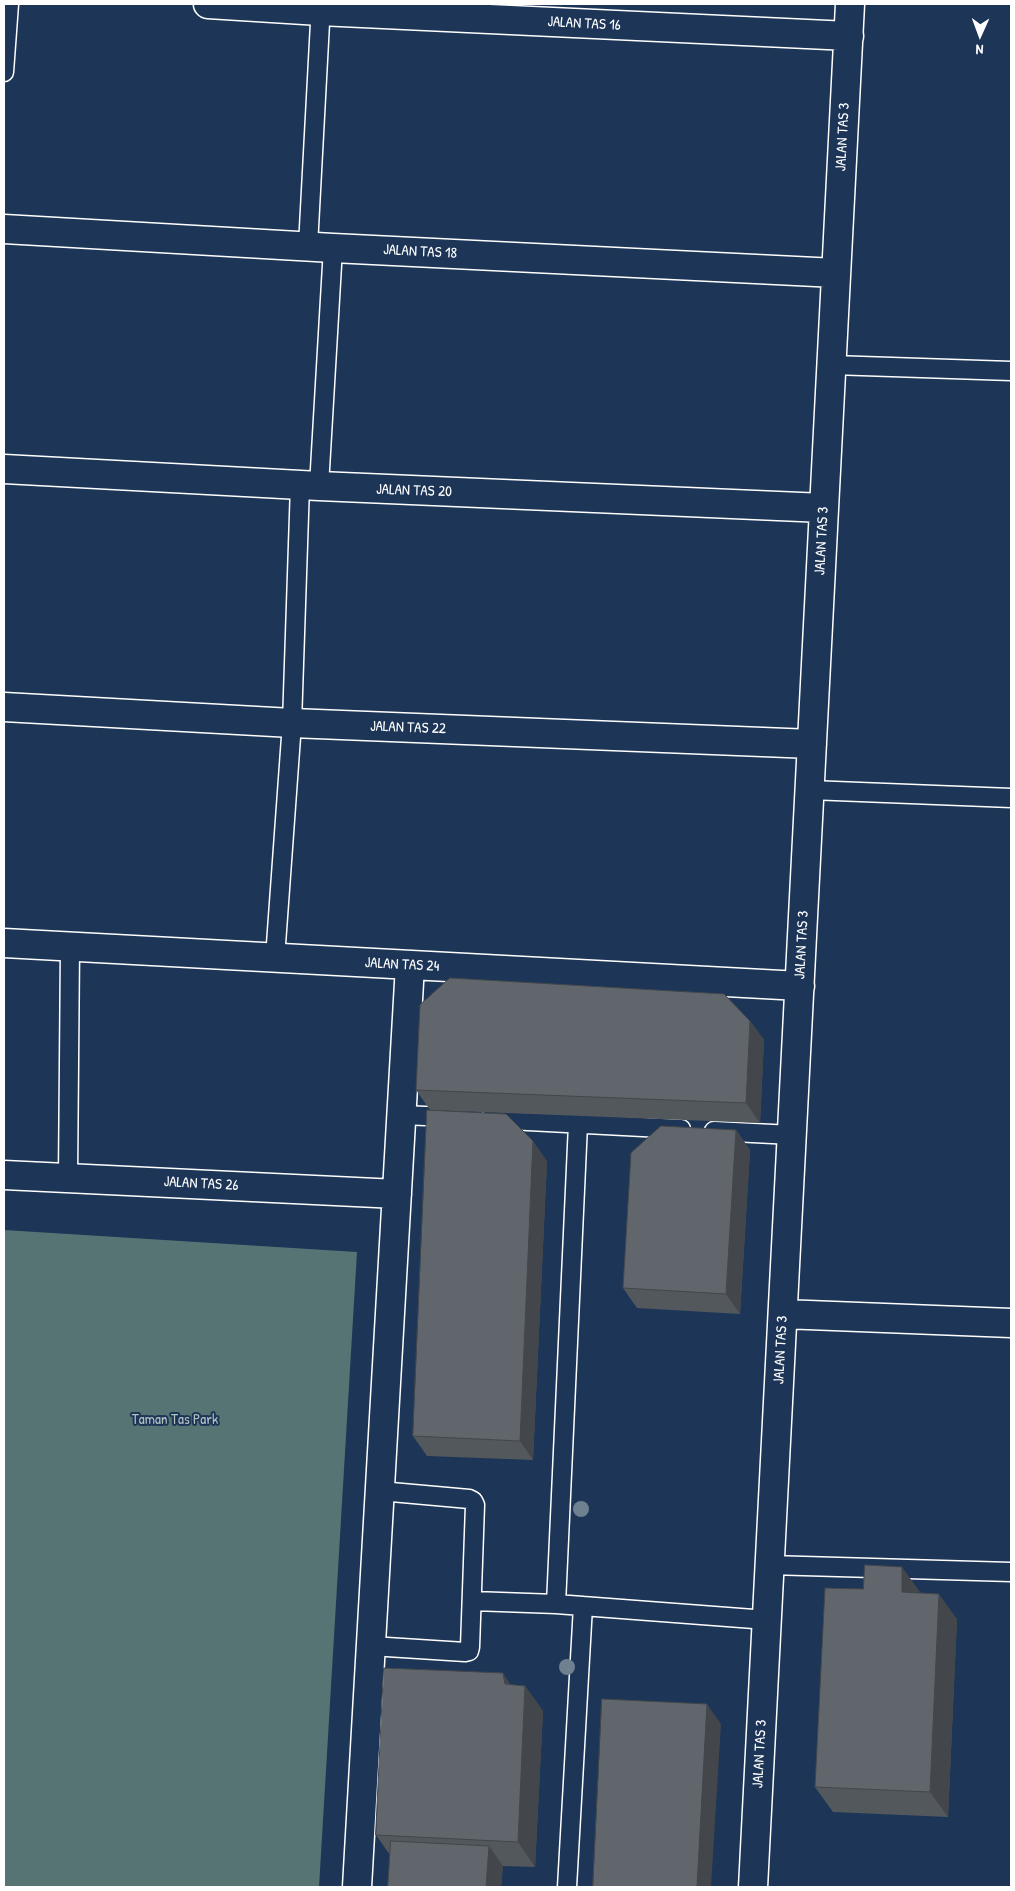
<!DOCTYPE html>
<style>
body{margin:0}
#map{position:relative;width:1015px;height:1891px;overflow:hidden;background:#1d3557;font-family:"Patrick Hand",sans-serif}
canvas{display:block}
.frame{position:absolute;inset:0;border:5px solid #fff;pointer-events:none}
.north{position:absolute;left:955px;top:10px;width:50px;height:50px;-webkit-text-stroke:4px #1d3557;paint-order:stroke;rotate:182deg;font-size:14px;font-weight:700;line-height:20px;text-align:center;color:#fff}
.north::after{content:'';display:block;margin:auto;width:18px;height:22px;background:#fff;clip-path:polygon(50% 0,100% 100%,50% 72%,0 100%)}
</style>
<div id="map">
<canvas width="1015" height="1891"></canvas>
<div class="frame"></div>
<div class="north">N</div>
</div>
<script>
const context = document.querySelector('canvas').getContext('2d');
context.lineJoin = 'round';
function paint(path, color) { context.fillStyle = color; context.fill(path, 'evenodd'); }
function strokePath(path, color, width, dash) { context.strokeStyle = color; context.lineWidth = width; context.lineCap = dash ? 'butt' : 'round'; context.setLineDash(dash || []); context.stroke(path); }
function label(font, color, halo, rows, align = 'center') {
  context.font = font + ' "Patrick Hand",sans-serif'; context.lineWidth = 4; context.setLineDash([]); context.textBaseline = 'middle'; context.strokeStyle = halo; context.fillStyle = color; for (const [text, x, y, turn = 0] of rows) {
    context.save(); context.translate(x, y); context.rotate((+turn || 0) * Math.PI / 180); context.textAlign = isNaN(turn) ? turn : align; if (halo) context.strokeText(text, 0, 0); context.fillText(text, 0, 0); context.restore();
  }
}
const green = new Path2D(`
 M4 1230 357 1252 319 1887H4Z`);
const service = new Path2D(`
 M4 72 9 4
 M308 246 321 4
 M832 365 1011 371
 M319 486 333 248
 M810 790 1011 798
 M275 958 292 723 300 485
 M402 1115 449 1117
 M490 1119 681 1129
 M714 1131 792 1135
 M68 1178 70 947
 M769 1565 1011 1572
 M473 1601 556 1604 767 1620
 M556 1604 578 1124
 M371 1646 465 1652 469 1651 470 1647 475 1505 473 1501 469 1499 380 1491
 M567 1887 583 1606`);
const minor = new Path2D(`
 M208 4 320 11 849 36
 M4 229 333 248 836 273
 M4 469 319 486 824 508
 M4 707 292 723 812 744
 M4 943 800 986
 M4 1175 397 1194
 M783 1314 1011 1323
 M357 1887 410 965
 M753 1887 850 4`);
const trees = [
 [581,1509],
 [567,1667]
];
const wall = new Path2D(`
 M750 1021 764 1040 760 1123 430 1110 416 1090Z
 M736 1130 750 1150 740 1314 637 1308 623 1288Z
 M547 1161 533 1460 427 1456 413 1436Z
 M920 1593 957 1619 948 1817 833 1812 815 1787Z
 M511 1685 525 1686 543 1711 535 1867 503 1866 501 1887H388L390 1855 376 1835Z`);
const shadedWall = new Path2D(`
 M750 1021 764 1040 760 1123 746 1103Z
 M736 1130 750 1150 740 1314 726 1294Z
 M533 1141 547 1161 533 1460 520 1441Z
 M902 1567 920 1592H902Z
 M939 1594 957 1619 948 1817 930 1792Z
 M503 1673 520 1699 505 1684Z
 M525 1686 543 1711 535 1867 518 1842Z
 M707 1704 721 1724 711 1887H697Z
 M489 1846 503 1866 501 1887H486Z`);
const building = new Path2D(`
 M450 978 724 994 750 1021 746 1103 416 1090 420 1005Z
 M427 1110 506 1114 533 1141 520 1441 413 1436Z
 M661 1126 736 1130 726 1294 623 1288 631 1153Z
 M865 1565 902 1567V1592L939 1594 930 1792 815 1787 825 1588 863 1589Z
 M384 1668 503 1673 505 1684 525 1686 518 1842 376 1835Z
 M602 1699 707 1704 697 1887H593Z
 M391 1841 489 1846 486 1887H388Z`);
const streetNames = [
 ["JALAN TAS 16",584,24,3],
 ["JALAN TAS 3",843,137,-87],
 ["JALAN TAS 18",420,252,3],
 ["JALAN TAS 20",414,491,2],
 ["JALAN TAS 3",822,541,-87],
 ["JALAN TAS 22",408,728,2],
 ["JALAN TAS 3",802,945,-87],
 ["JALAN TAS 24",402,965,3],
 ["JALAN TAS 26",201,1184,3],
 ["JALAN TAS 3",781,1350,-87],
 ["JALAN TAS 3",760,1754,-87]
];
const parkNames = [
 ["Taman Tas Park",175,1420]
];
paint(green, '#557473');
strokePath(service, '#fff', 21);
strokePath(minor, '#fff', 31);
strokePath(service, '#1d3557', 18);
strokePath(minor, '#1d3557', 28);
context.fillStyle = '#6f8191';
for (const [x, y] of trees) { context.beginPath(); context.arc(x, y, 8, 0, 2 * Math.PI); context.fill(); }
paint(wall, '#53585c');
paint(shadedWall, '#43474b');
paint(building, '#60666b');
strokePath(building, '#43474b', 1);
label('15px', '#fff', '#1d3557', streetNames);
label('15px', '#b2c0c0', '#1d3557', parkNames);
</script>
